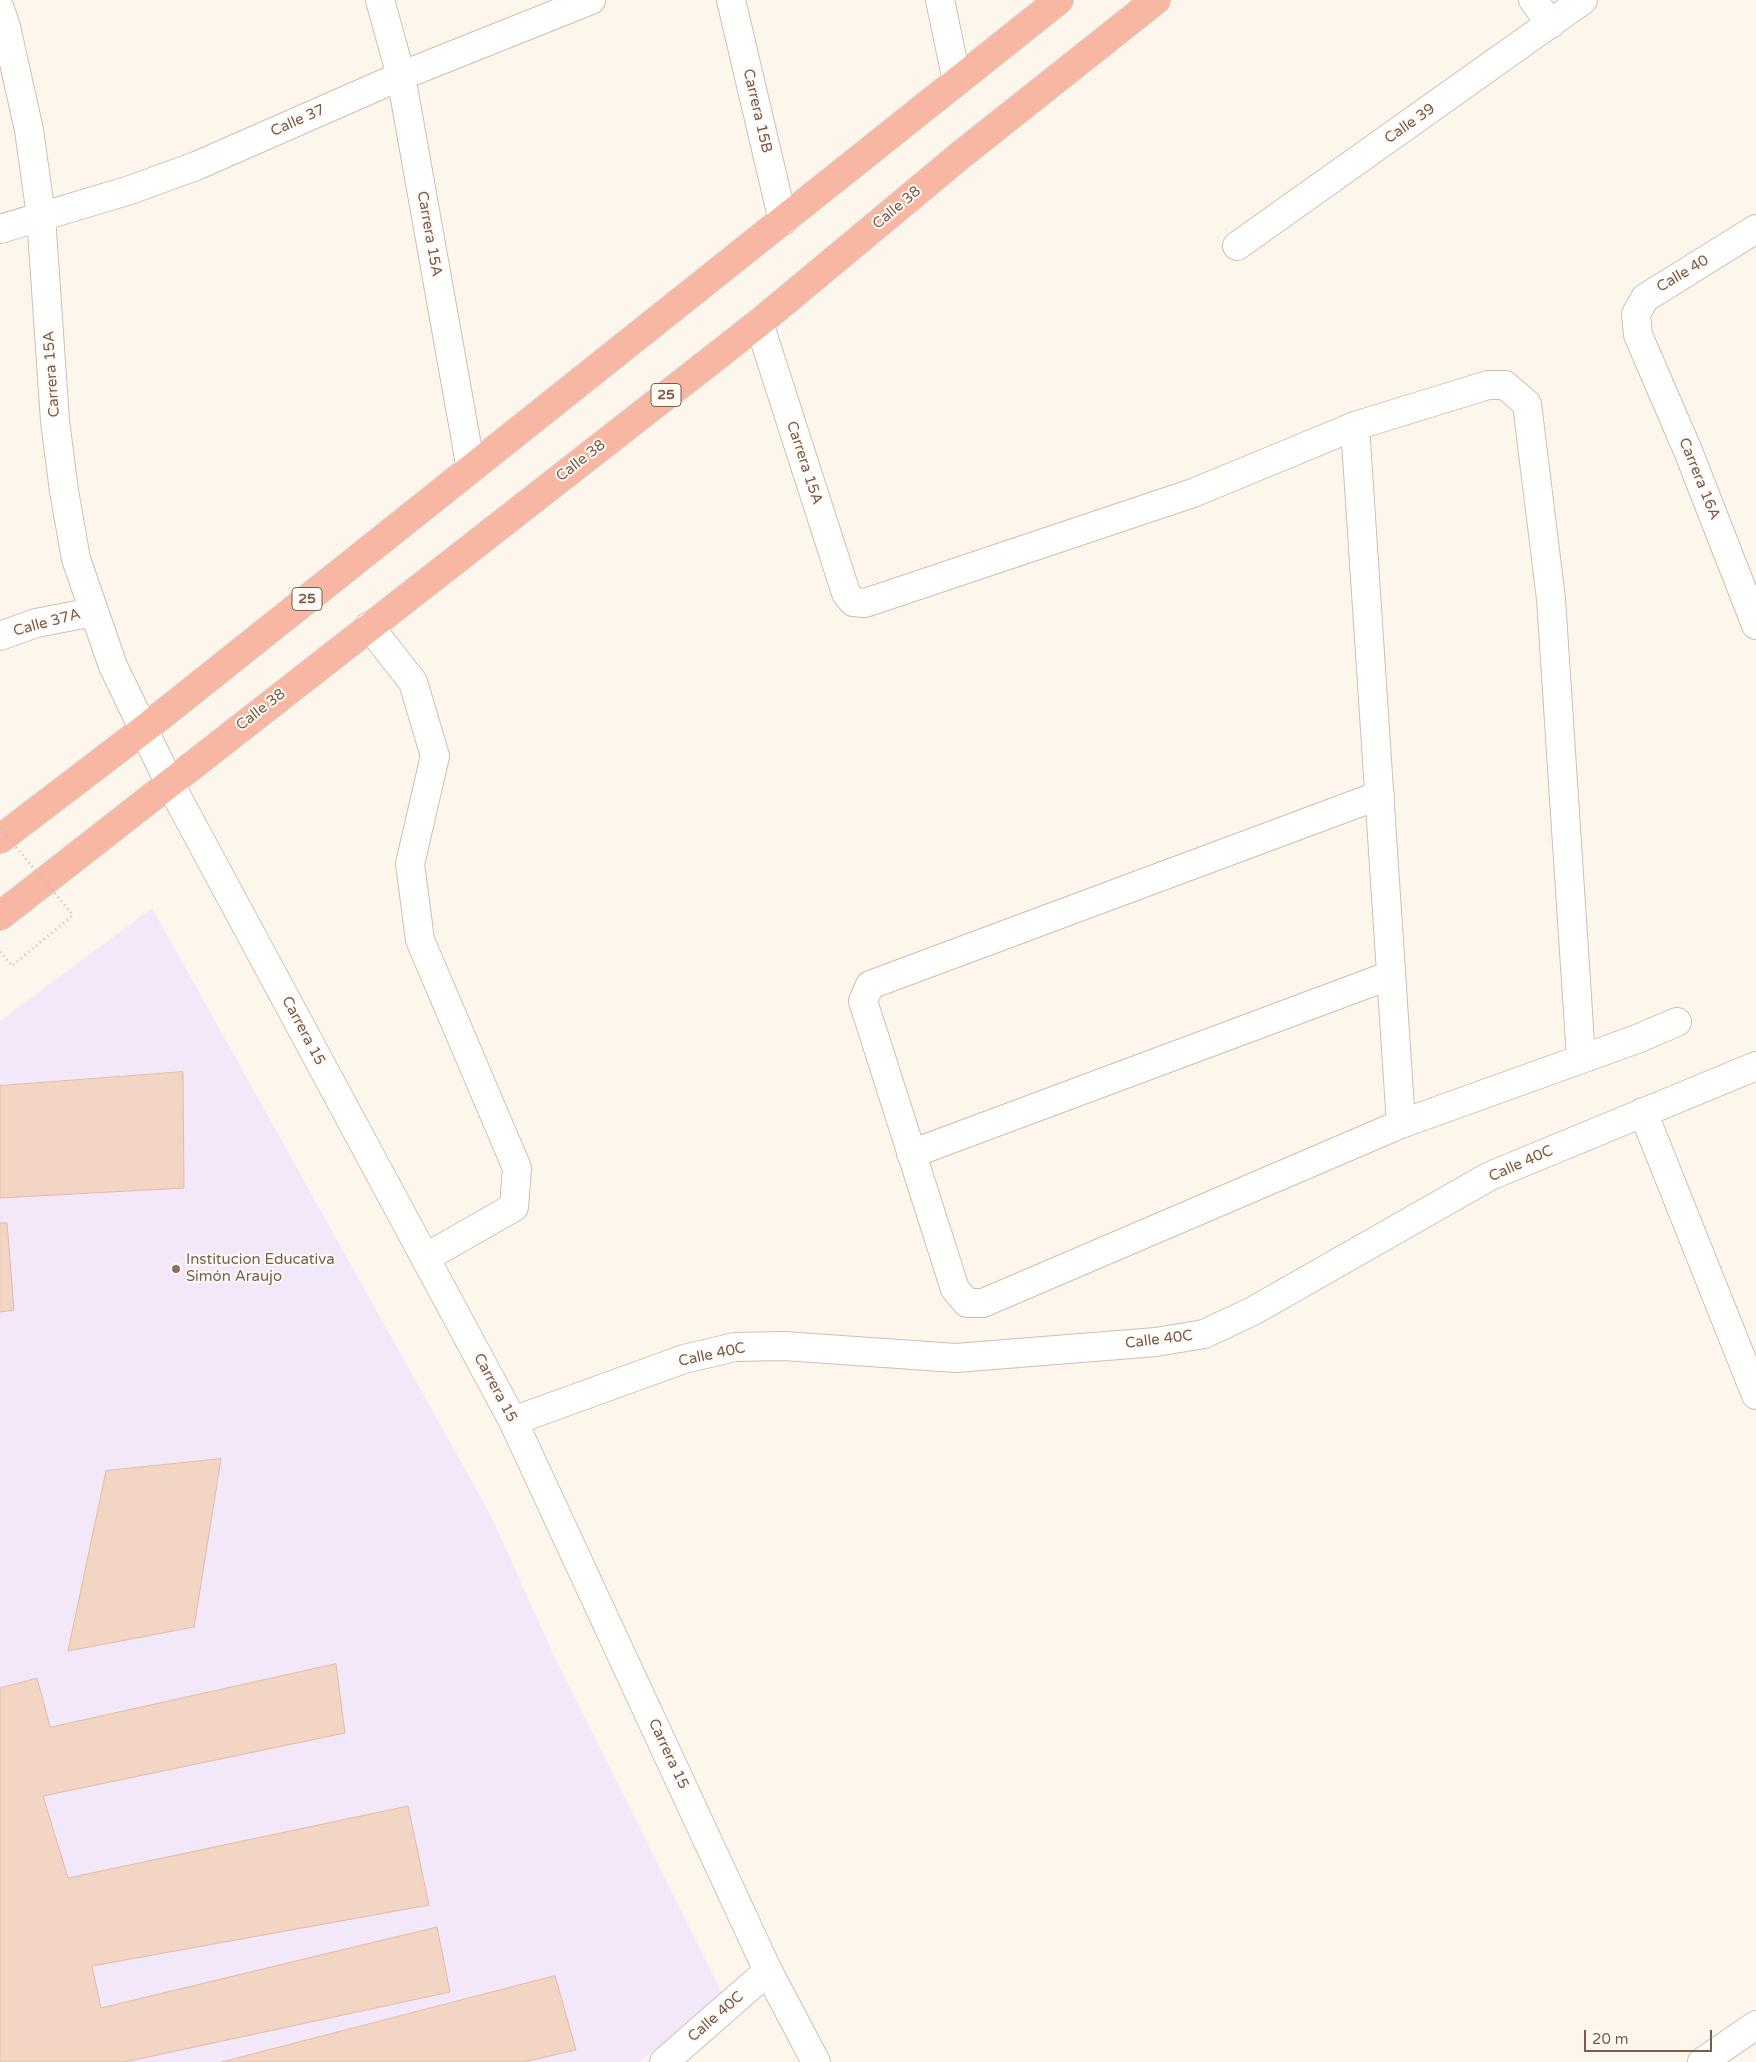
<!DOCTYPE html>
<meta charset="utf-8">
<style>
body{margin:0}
#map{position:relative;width:1756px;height:2062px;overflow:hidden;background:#fdf6ec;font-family:"Varela Round",sans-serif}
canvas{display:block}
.scale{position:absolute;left:1584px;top:2030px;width:128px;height:22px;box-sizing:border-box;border:2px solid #7a5c4d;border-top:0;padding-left:6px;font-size:15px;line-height:18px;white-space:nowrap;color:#7a5c4d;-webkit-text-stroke:4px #fffaf3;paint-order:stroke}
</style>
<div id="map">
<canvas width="1756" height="2062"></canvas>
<div class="scale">20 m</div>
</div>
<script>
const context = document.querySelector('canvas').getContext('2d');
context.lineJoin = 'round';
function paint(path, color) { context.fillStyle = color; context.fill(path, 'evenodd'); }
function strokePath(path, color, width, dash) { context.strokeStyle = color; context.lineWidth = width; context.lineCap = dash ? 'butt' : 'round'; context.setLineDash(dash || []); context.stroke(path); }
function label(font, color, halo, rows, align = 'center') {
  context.font = font + ' "Varela Round",sans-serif'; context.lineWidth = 4; context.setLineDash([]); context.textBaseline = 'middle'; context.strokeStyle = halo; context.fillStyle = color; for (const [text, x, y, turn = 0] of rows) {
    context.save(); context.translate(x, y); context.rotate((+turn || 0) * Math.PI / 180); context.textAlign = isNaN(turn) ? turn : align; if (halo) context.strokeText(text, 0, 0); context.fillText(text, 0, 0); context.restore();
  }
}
const education = new Path2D(`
 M152 908 491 1516 556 1660 725 1999 638 2062H0V1021Z`);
const building = new Path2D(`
 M183 1072 184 1188 0 1198V1086Z
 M0 1223H7L14 1310 0 1312Z
 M221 1459 194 1627 68 1651 106 1471Z
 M336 1664 345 1733 43 1796 68 1878 408 1806 429 1905 92 1966 101 2008 437 1927 450 1992 125 2062H0V1688L37 1678 50 1727Z
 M555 1976 576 2050 524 2062H222Z`);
const path = new Path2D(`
 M0 952 12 966 73 915`);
const minor = new Path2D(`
 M380 0 401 76 471 469
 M731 0 783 221
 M940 0 957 81
 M1533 0 1551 24
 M0 9 6 27 29 130 41 216 55 421 64 491 76 559 113 666 169 782 513 1421 768 1971 816 2062
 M0 229 130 190 196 166 401 76 591 0
 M1756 229 1645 298 1636 314 1638 335 1688 451 1756 625
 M1237 246 1583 0
 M759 323 846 593 853 602 865 603 1193 493 1355 426 1488 385H1505L1527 404 1551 599 1581 1058
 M1355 426 1401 1124 1637 1039 1677 1022
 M369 626 413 682 435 756 410 864 420 940 517 1168 514 1207 425 1258
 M0 636 36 623 94 612
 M1380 795 870 985 863 1001 955 1289 967 1303H983L1401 1124
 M1643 1112 1756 1395
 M911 1154 1391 975
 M513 1421 684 1359 735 1347 784 1346 956 1358 1156 1342 1204 1334 1253 1311 1490 1176 1756 1066
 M664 2062 768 1971
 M1702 2062 1756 2025`);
const highway = new Path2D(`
 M0 839 143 730 1059 0
 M0 916 759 323 962 154 1156 0`);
const pathBridge = new Path2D(`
 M0 828 73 915`);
const markers = [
 [176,1269,5,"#8d6e63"]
];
const shields = [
 [666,395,30],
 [307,599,30]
];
const shieldNames = [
 ["25",666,395],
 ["25",307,599]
];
const streetNames = [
 ["Carrera 15B",757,111,77],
 ["Calle 37",298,121,-24],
 ["Calle 39",1410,124,-35],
 ["Calle 38",897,208,-40],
 ["Carrera 15A",429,234,80],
 ["Calle 40",1683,274,-31],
 ["Carrera 15A",52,374,-94],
 ["Calle 38",581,461,-38],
 ["Carrera 15A",804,463,72],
 ["Carrera 16A",1699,479,68],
 ["Calle 37A",47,623,-15],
 ["Calle 38",261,710,-38],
 ["Carrera 15",303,1031,62],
 ["Calle 40C",1521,1164,-24],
 ["Calle 40C",1159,1340,-7],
 ["Calle 40C",712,1355,-12],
 ["Carrera 15",495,1388,62],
 ["Carrera 15",668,1754,65],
 ["Calle 40C",716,2017,-41]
];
const educationNames = [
 ["Institucion Educativa",186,1260],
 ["Simón Araujo",186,1277]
];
paint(education, '#f3e8fa');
paint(building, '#f3d5c3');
strokePath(building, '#e6bba3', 1);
strokePath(minor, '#d1beb0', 30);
strokePath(highway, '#dad1cd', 30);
strokePath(path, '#d9b8a5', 3, [1, 4]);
strokePath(minor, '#fff', 28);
strokePath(highway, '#f7b7a3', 28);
strokePath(pathBridge, '#d9b8a5', 3, [1, 4]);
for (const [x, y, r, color] of markers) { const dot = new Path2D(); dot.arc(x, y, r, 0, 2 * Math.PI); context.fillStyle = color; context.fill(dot); strokePath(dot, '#fffaf3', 2); }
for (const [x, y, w] of shields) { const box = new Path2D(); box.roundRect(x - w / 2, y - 11.5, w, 23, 4); context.fillStyle = '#fffaf3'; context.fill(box); strokePath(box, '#7a5c4d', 1); }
label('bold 14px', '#7a5c4d', null, shieldNames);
label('15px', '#7a5c4d', '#fffaf3', streetNames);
label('15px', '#785e54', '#fffaf3', educationNames, 'left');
</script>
